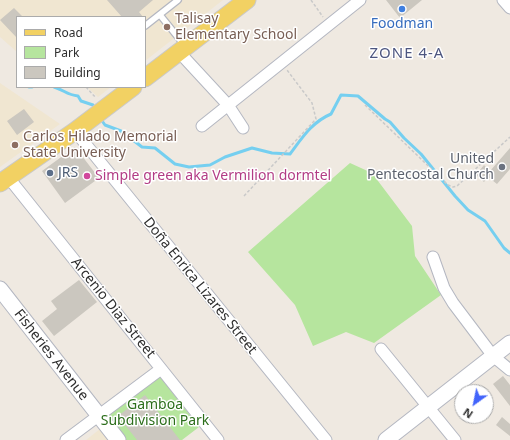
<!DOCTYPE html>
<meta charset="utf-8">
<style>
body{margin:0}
#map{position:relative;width:510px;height:440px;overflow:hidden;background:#efe9e1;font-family:"Noto Sans",sans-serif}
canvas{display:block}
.legend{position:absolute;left:16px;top:16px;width:130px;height:72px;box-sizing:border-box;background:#fff;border:1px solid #ababab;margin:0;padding:5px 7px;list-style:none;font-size:12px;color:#2e2e2e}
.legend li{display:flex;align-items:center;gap:8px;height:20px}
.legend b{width:20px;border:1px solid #ababab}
.north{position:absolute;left:454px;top:384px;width:40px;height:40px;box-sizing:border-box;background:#fff;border:1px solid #ababab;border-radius:50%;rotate:213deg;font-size:11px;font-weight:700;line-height:16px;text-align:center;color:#2e2e2e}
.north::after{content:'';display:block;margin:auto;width:14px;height:18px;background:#4264fb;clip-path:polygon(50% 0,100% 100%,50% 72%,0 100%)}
</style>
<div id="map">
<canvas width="510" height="440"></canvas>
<ul class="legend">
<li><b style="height:5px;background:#f2d163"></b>Road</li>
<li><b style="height:11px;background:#b6e59e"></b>Park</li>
<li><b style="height:11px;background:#cbc7bf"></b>Building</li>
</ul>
<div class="north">N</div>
</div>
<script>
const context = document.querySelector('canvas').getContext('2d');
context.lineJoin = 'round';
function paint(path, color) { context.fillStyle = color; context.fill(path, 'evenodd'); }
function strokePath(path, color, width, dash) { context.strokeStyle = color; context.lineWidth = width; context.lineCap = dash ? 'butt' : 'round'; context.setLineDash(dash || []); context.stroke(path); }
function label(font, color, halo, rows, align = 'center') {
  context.font = font + ' "Noto Sans",sans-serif'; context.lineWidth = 3; context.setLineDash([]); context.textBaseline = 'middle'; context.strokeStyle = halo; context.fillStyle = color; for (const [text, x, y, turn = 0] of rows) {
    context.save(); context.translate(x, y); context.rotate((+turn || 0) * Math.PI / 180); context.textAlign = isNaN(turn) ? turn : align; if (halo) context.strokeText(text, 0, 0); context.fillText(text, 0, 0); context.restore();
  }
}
const education = new Path2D(`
 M0 0H223L145 61V17H17V52L0 37Z
 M0 83 60 124 0 167Z
 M87 87H111L98 97Z
 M100 429 109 440H86Z`);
const green = new Path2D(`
 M350 163 372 173 412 226 415 256 441 295 374 343 346 332 313 346 295 305 248 252Z
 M160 376 199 427 182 440H124L106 417Z`);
const stream = new Path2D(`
 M29 87H32
 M54 87C64 90 67 95 78 96L81 101 93 105 94 108
 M100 118 105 125 121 131 142 147 155 148 175 164 189 167 210 165 225 157 252 148 272 153 290 154C302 138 312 122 331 114L341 95 358 96 385 119 390 122 404 138 421 154 455 196 468 210 485 221 504 248 510 253`);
const building = new Path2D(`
 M107 0H153L139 12 143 17H122Z
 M386 0H422L400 18Z
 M14 8 23 17H17V38L0 20Z
 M24 109 34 122 17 135 7 121Z
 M75 147 99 178 65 203 42 171Z
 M510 148V169L497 184 488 177 484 182 476 175 484 165 490 171Z
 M79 280 97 302 54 336 42 321 57 309 51 301Z
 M503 376 510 385V406L493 384Z
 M145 395 180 440H137L118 416Z
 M502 417 510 424V436L496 425Z`);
const path = new Path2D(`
 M311 0 323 17
 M86 87 96 98
 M365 105 448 185 453 187 457 186 510 137
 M244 196 316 119 312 103 287 70`);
const lane = new Path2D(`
 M160 15 185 46
 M145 26 178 0`);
const street = new Path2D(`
 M503 0 510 8
 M179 52 228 105 243 128
 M202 126 360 0
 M75 131 326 440
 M8 177 218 440
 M433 257 444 288 453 303 493 356 510 370
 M381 349 455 440
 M66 440 161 369`);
const secondary = new Path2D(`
 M0 289 118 440
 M386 440 510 343`);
const primary = new Path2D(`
 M145 78 247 0
 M0 183 75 131 133 87`);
const markers = [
 [402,9,4,"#3f7fe0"],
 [167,27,4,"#8d6e63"],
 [15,145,4,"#8d6e63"],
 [502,167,4,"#6b7280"],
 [50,173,4,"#5c6f8a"],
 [87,176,4,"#d1479c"]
];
const educationNames = [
 ["Talisay",175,19],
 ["Elementary School",175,35],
 ["Carlos Hilado Memorial",23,137],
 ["State University",23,153]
];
const shopNames = [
 ["Foodman",402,24]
];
const worshipNames = [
 ["United",494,159],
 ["Pentecostal Church",494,175]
];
const serviceNames = [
 ["JRS",58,173]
];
const hotelNames = [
 ["Simple green aka Vermilion dormtel",95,176]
];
const streetNames = [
 ["Doña Enrica Lizares Street",200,286,51],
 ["Arcenio Diaz Street",113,308,51],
 ["Fisheries Avenue",51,355,52]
];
const parkNames = [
 ["Gamboa",155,405],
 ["Subdivision Park",155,421]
];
const neighbourhoodNames = [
 ["ZONE 4-A",407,54]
];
paint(education, '#f0e6d1');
paint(green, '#b6e59e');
strokePath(stream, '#75cff0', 3);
paint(building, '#cbc7bf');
strokePath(lane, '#b4b7c1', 8);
strokePath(street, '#b4b7c1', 13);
strokePath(secondary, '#b4b7c1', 17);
strokePath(primary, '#c9c9c9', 19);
strokePath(path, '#c9c9c9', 1.5, [3, 2]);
strokePath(lane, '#fff', 5.5);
strokePath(street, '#fff', 11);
strokePath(secondary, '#fff', 15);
strokePath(primary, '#f2d163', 17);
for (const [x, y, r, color] of markers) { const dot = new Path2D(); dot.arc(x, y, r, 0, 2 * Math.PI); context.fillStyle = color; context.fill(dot); strokePath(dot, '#fff', 1.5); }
label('14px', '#785e54', '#fff', educationNames, 'left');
label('14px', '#366cbe', '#fff', shopNames);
label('14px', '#5b616d', '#fff', worshipNames, 'right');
label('14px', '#4e5e75', '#fff', serviceNames, 'left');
label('14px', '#b23c85', '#fff', hotelNames, 'left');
label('14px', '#2e2e2e', '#fff', streetNames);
label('14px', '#2c6e1b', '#fff', parkNames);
context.letterSpacing = '1px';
label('15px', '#4d5680', '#fff', neighbourhoodNames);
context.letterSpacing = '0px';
</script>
